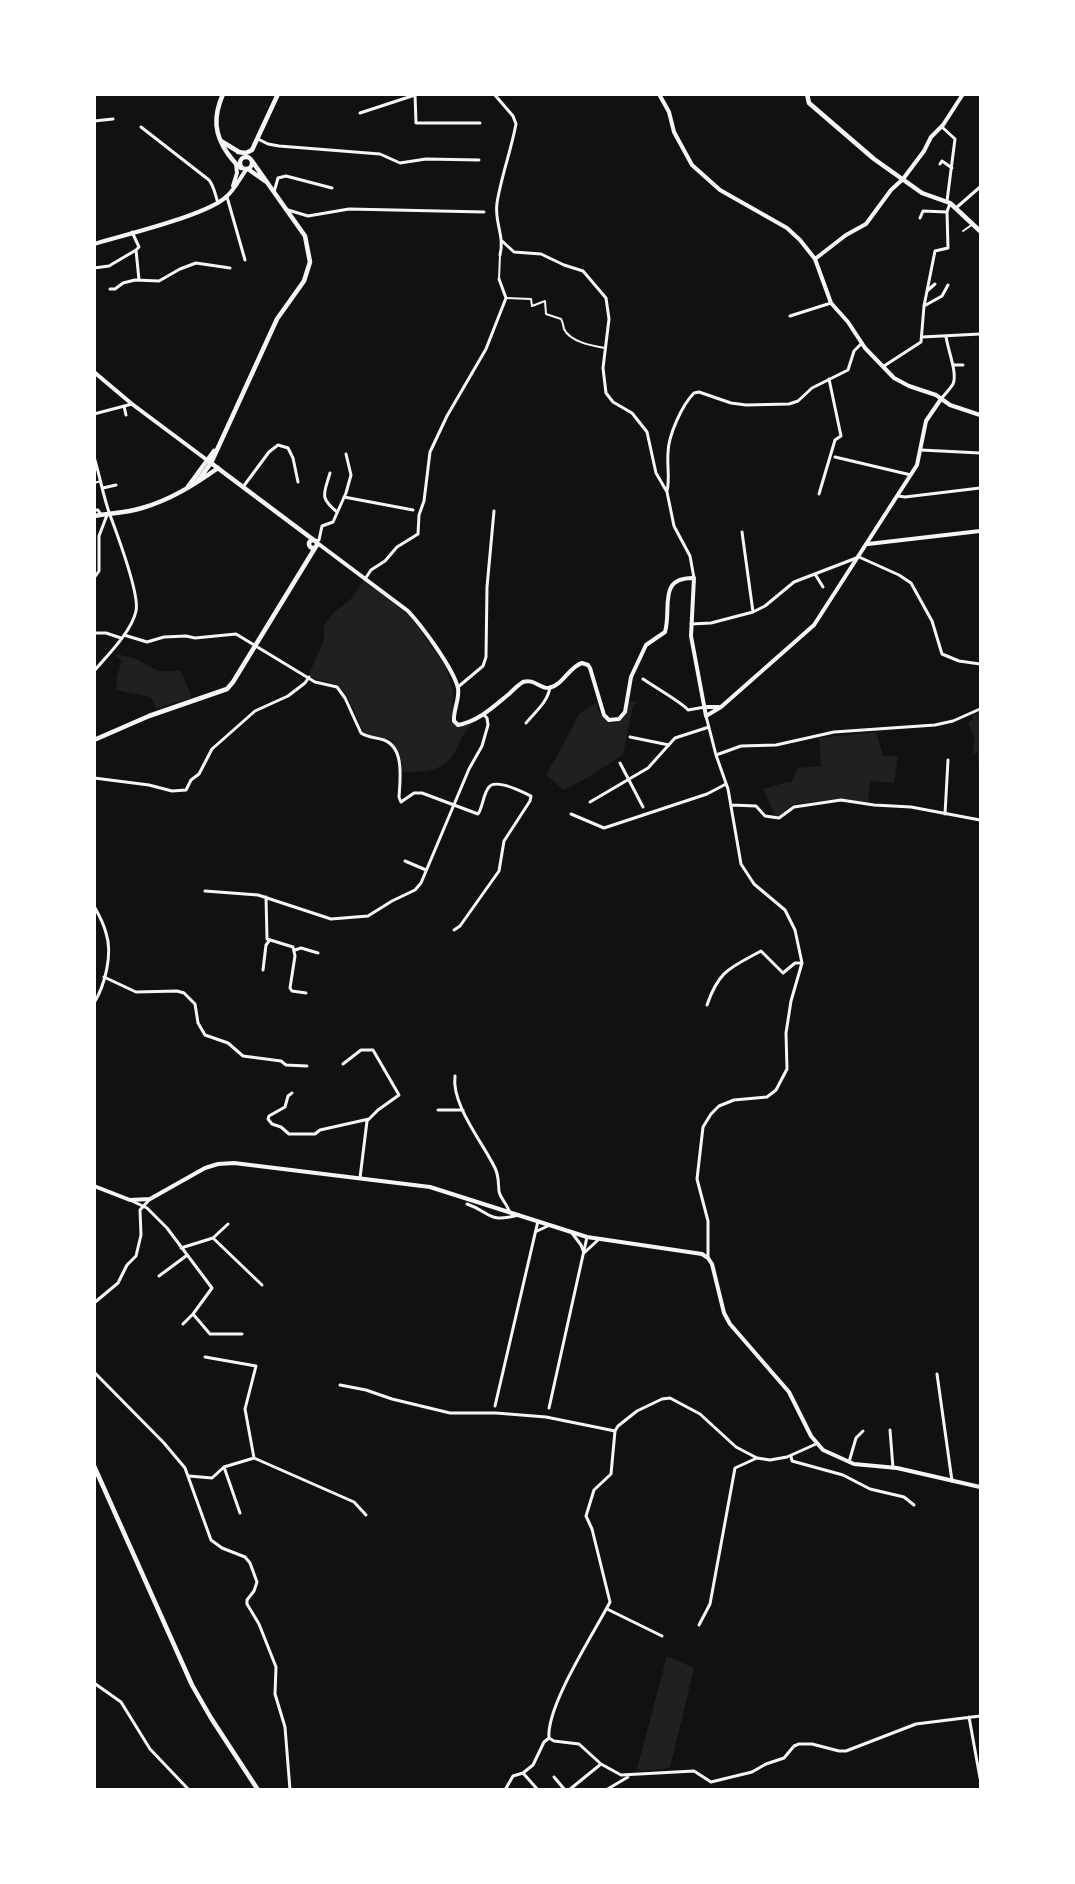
<!DOCTYPE html>
<style>
body{margin:0}
#map{position:relative;width:1075px;height:1884px;overflow:hidden;background:#111;font-family:"Zilla Slab",serif}
canvas{display:block}
.frame{position:absolute;inset:0;border:96px solid #fff;pointer-events:none}
</style>
<div id="map">
<canvas width="1075" height="1884"></canvas>
<div class="frame"></div>
</div>
<script>
const context = document.querySelector('canvas').getContext('2d');
context.lineJoin = 'round';
function paint(path, color) { context.fillStyle = color; context.fill(path, 'evenodd'); }
function strokePath(path, color, width, dash) { context.strokeStyle = color; context.lineWidth = width; context.lineCap = dash ? 'butt' : 'round'; context.setLineDash(dash || []); context.stroke(path); }
const green = new Path2D(`
 M364 580 411 617 445 666 453 690 452 723 460 727 473 724C464 730 461 739 457 748 445 772 426 772 402 772V763L392 740 364 733C358 720 348 690 335 684 323 679 319 684 309 674L324 640V626L334 612 352 598Z
 M117 654 136 659 158 671H181L192 698 156 708 151 697 116 690 117 677 122 661 116 656Z
 M629 701 638 702 633 706 623 755 587 778 564 790 546 775 561 749 579 714 597 702C598 711 603 722 614 723 627 720 627 712 629 701Z
 M980 712V766H978V753H973L974 737 968 722 973 719 972 716Z
 M876 732 883 756H898L894 783 870 781 868 802 833 799 794 804 779 816H775L763 788C774 787 782 782 791 782L798 768 821 766 819 738Z
 M667 1656 694 1668 670 1768 642 1771 637 1769Z`);
const pedestrian = new Path2D(`
 M963 231 973 224
 M499 279 500 255
 M506 298 531 299 532 306 545 301 546 314 561 319C563 322 563 325 564 329 570 342 593 346 605 348
 M94 483 101 481`);
const minor = new Path2D(`
 M415 94 416 123H480
 M494 94 513 116 516 124C511 151 501 177 497 203 494 222 505 236 500 255
 M360 113 415 95
 M94 121 113 119
 M141 127 209 180C214 186 215 194 218 203
 M942 127 955 139 947 201
 M258 139 268 144 279 146 380 154 400 163 426 159 479 160
 M940 164 942 161 952 168
 M274 192 278 178 286 176 332 188
 M227 197 245 260
 M956 208 980 187
 M288 210 308 216 349 209 484 212
 M920 218 923 211 947 212
 M132 232 139 247 136 250 139 280
 M502 241 514 252 541 254 564 265 583 271 606 298 609 319 603 368 606 393 613 402 632 413 647 432 656 473 667 492 674 526 690 556 694 578
 M94 268 109 266 136 250
 M110 289H115L123 283 135 280 159 281 180 269 196 263 230 268
 M927 291 935 284
 M924 306 942 296 948 285
 M790 316 831 303
 M922 337 980 334
 M954 365H963
 M884 366 921 342 924 306 935 251 948 248 947 212 950 203
 M941 399C945 394 950 389 953 384 958 373 947 348 946 336
 M124 406 126 415
 M94 414 132 404
 M921 450 980 453
 M94 457C100 476 103 496 110 515 117 534 140 594 136 611 132 631 107 656 94 671
 M835 457 911 475
 M330 473C324 494 319 497 337 512
 M243 487 269 452 278 445 288 448 293 458 298 482
 M103 488 116 485
 M667 491C670 479 667 466 668 453 668 436 682 405 694 393L699 392 731 403 746 405 789 404 798 401 812 388 848 370 854 351 862 343
 M819 494 835 440 841 436 829 379
 M898 496 905 497 980 488
 M344 497 413 510
 M94 510H98L101 515
 M742 532 753 612
 M316 541 319 540 322 526 333 522 346 493 351 475 346 454
 M815 574 823 587
 M94 578 99 571V536L107 515
 M365 579 371 570 385 561 397 547 418 534 419 515 424 501 430 452 447 416 486 349 506 298 499 279
 M691 624 711 623 753 612 765 606 794 582 859 557 899 575 911 583 932 621 942 654 959 661 980 664
 M94 633H106L121 638
 M124 635 147 642 164 637 186 636 195 638 236 634 315 682 337 687 345 698 361 733C368 738 376 737 384 740 405 748 400 780 399 797L401 802 414 793H422L478 814C483 807 483 794 489 787 496 778 523 792 531 796L530 801 504 841 499 871 460 926 454 930
 M643 679C653 686 683 703 688 710L705 707
 M458 687 483 666 486 657 487 587 494 511
 M706 716 716 755 728 789 741 864 754 884 785 910 795 930 802 963 791 1001 786 1033 787 1069 776 1090 767 1097 734 1100 719 1106 711 1114 703 1127 697 1179 708 1221V1258
 M526 723C535 712 548 702 550 687
 M630 737 669 745
 M716 755 741 746 776 745 834 732 935 725 953 721 980 709
 M620 763 643 807
 M94 778 149 785 172 791 186 790 191 780 199 774 212 749 255 711 288 696 305 683 309 677
 M590 802 648 768 675 738 709 727
 M731 805 756 806 765 816 779 818 794 807 841 800 874 805 911 807 980 820
 M571 814 604 828 707 794 726 784
 M945 814 948 760
 M405 861 426 870
 M205 891 258 895 331 919 368 916 392 901 415 890 421 883 469 769 482 746 488 725 487 718 484 715
 M266 897 267 939 293 947 295 956 290 988 292 991 306 993
 M94 906C99 915 104 924 106 933 113 954 105 985 94 1003
 M295 950 301 948 318 953
 M263 970 266 945 269 941
 M104 977 136 992 177 991 184 993 195 1004 198 1023 205 1035 228 1043 243 1056 281 1061 286 1065 307 1066
 M707 1005C719 970 730 968 761 951L783 973 795 963H802
 M343 1064 361 1050H373L399 1095 378 1110 367 1121 360 1178
 M455 1076C451 1104 483 1143 495 1168 499 1176 498 1182 499 1191 500 1198 507 1204 509 1211
 M292 1093 288 1096 285 1107 269 1116 268 1119 272 1124 281 1127 289 1134H315L320 1130 369 1119
 M438 1110H463
 M132 1201 147 1208 167 1228 212 1288 193 1314 183 1324
 M467 1204C493 1213 486 1223 519 1215
 M537 1231 550 1225
 M572 1233 581 1245 584 1253 598 1240
 M213 1238 262 1285
 M181 1248 213 1238 228 1224
 M159 1276 186 1256
 M94 1303 118 1283 127 1265 136 1256 141 1235 140 1210 150 1199
 M193 1314 210 1334H242
 M205 1357 256 1366 245 1409 254 1458
 M94 1372 164 1443 185 1468 211 1540 222 1548 245 1557 250 1563 257 1582 254 1591 247 1600V1604L259 1624 276 1667 275 1694 285 1727 290 1790
 M937 1374 952 1481
 M340 1385 366 1390 392 1399 450 1413H496L546 1417 615 1431
 M495 1406 538 1221
 M549 1408 587 1237
 M890 1430 893 1468
 M791 1456 792 1461 843 1475 870 1489 904 1497 914 1505
 M849 1462 856 1438 863 1431
 M224 1467 240 1513
 M189 1476 212 1478 224 1467 254 1458 354 1502 366 1515
 M607 1609 662 1636
 M699 1625 710 1604 735 1468 757 1458
 M94 1683 121 1702 150 1749 189 1790
 M969 1717 980 1778
 M549 1738C546 1706 594 1633 610 1602L592 1529 586 1516 594 1490 611 1474 615 1431 618 1426 637 1411 662 1399 670 1398 700 1414 736 1447 757 1458 770 1460 787 1457 816 1444
 M549 1738 554 1741 579 1744 601 1764 621 1775 694 1771 711 1782 752 1772 766 1764 784 1758 794 1746 799 1744H812L839 1751H846L916 1724 980 1716
 M523 1773 538 1790
 M554 1777 565 1790
 M505 1790 513 1776 523 1773 533 1765 544 1742 549 1738
 M569 1790 601 1764
 M606 1790 628 1777`);
const tertiary = new Path2D(`
 M659 94 669 112 674 132 692 165 720 190 787 228 800 240 815 259 831 303 848 322 865 348 894 378 909 386 936 395 950 405 980 415
 M233 186 237 173 236 164
 M94 244C123 235 209 215 227 196 235 189 240 178 246 170
 M815 259 846 235 866 224 891 190 903 179 924 151 931 137 943 125 963 94
 M94 372 132 404 207 460
 M316 542 408 611C422 626 453 668 458 688 460 699 453 710 454 721L458 725C479 721 493 707 509 694 513 690 518 685 523 682 534 678 540 689 549 688 563 685 569 667 582 663L588 665 590 668 604 715 609 720 619 719 625 712 631 677 646 645 665 632C672 608 657 577 694 578L691 636 706 716 721 707 814 625 917 465 926 421 941 399
 M868 544 980 531
 M705 707H719
 M94 1186 130 1200 150 1199 205 1168 218 1164 234 1163 430 1187 587 1237 702 1254 708 1258 712 1264 724 1313 730 1324 789 1392 811 1436 823 1450 854 1464 897 1468 980 1487`);
const secondary = new Path2D(`
 M223 94C213 117 214 134 228 154 232 159 235 164 241 168
 M807 94 809 103 874 159 922 193 950 203 980 231
 M221 141 239 152
 M238 152 246 153 252 150 278 94
 M240 163a6 6 0 1 1 12 0a6 6 0 1 1-12 0Z
 M248 169 265 181
 M207 460 315 541
 M197 482 211 463 277 319 304 281 310 262 305 236 252 161
 M187 488 214 451
 M94 516C110 513 126 513 142 508 170 500 194 485 218 468
 M309 544a4 4 0 1 1 8 0a4 4 0 1 1-8 0Z
 M94 740 149 716 227 689 233 682 315 548
 M94 1466 192 1685 211 1718 258 1790`);
paint(green, '#202020');
strokePath(pedestrian, '#f5f5f5', 2);
strokePath(minor, '#f5f5f5', 3);
strokePath(tertiary, '#f5f5f5', 4);
strokePath(secondary, '#f5f5f5', 4.5);
</script>
